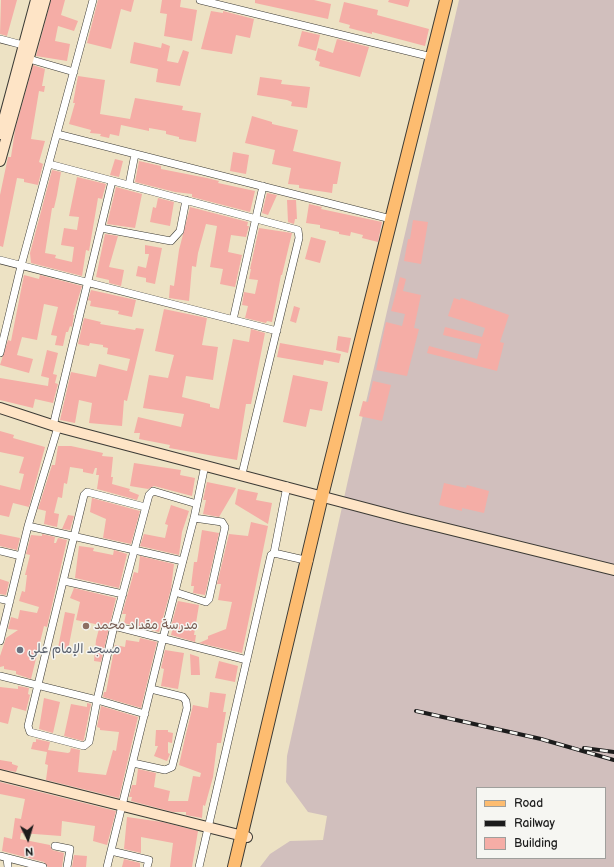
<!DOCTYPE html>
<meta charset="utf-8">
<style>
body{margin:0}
#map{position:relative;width:614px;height:867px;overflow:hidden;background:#ede2c4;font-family:"Balsamiq Sans",sans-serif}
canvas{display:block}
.legend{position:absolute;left:476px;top:787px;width:130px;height:72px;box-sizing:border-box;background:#f6f6f2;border:1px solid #9f9f9c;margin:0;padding:5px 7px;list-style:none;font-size:12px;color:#1c1c1c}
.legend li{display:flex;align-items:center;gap:8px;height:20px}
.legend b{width:20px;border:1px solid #9f9f9c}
.north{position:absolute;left:8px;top:819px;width:40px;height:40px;-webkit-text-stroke:3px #f6f6f2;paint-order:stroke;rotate:175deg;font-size:11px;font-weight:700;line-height:16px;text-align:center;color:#1c1c1c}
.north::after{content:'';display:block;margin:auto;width:14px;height:18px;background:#1c1c1c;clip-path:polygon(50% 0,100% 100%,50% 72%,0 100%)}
</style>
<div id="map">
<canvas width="614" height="867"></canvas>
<ul class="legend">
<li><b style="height:5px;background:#fdbc70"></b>Road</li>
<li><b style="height:5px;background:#1c1c1c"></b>Railway</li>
<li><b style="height:11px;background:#f5ada6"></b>Building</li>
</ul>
<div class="north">N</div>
</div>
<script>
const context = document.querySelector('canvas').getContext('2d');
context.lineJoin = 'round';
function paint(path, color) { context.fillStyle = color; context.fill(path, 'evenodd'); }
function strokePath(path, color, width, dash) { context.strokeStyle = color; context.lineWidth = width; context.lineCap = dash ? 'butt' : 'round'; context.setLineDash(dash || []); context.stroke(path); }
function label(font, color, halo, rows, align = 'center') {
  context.font = font + ' "Balsamiq Sans","Playpen Sans Arabic",sans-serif'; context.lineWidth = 3; context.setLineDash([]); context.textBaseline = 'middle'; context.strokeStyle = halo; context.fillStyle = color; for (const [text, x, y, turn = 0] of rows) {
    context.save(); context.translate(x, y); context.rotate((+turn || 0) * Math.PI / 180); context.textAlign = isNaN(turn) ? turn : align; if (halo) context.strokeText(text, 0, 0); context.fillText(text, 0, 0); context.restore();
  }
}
const industrial = new Path2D(`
 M459 0H614V867H260L270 854 290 841 323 840 327 816 308 812 286 782 287 756 348 480ZM477 788H605V858H477Z`);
const building = new Path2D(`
 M1 0H17L7 36 0 34Z
 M51 0H65L61 15 78 21 74 31 58 26 55 41 70 44 67 61 36 56Z
 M98 0H134L131 12 121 9 111 49 87 43Z
 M162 0H181L180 7 197 10 192 41 164 36 167 14 160 13Z
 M255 0H314L331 4 328 19 255 3Z
 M389 0H410L408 7 388 2Z
 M344 2 378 10 377 15 429 29 425 46 372 32V34L349 28 350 25 339 22Z
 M211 11 223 13V11L254 19 250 38 236 35 232 54 201 49Z
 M302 31 320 35 316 51 298 46Z
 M337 39 369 47 360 77 319 66 320 62 315 60 318 48 333 53Z
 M134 42 161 48 162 43 170 46 167 61 178 63 183 50 189 52 180 86 156 82 158 69 130 63Z
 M33 65 45 69 42 86H45L44 92 39 91 31 139 45 141 39 162 43 164 38 185 24 182V179L17 178 3 247 0 246V195L8 157H11L15 130Z
 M78 76 105 80 100 114 130 119 135 98 183 106 182 110 201 113 196 142 179 139V137L166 134V131L149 128V131L121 125 119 136 110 134 109 138 100 136 101 134 90 133 91 130 69 124 75 103H73Z
 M260 77 282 80 281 84 310 87 307 108 291 106 292 102 287 100 257 95Z
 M252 116 272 122V124L298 130 293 151 341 162 337 184H333L332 193 299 188V185L288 184 291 168 272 164 275 150 245 143Z
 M233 152 249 155 246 174 230 171Z
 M115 159 123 161 119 177 110 175Z
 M139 161 161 166V169L207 178 219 181 218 183 255 191 250 212 192 197V194L175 192 135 182Z
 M52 170 61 172 57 195 54 208H52L45 253 56 255 55 258 72 262 74 247 61 245 64 228 77 230 79 217 69 216 77 177 106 184 102 199 98 198 89 251 86 250 82 276 31 263 30 253Z
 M116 187 142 194 135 228 107 224Z
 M267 193 277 195 268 215 262 213Z
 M158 198 174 202 170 226 150 222 153 207 156 208Z
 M287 200H296L297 219H295L294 224 288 222Z
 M309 204 322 207 321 209 382 222 378 242 362 238 363 235 351 232 350 236 339 234V232L320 228V225L306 223Z
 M190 207 248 222 247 226H249L246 237 231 235 228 252 242 255 235 287 220 284 223 269 210 267 217 226 206 224 198 253 196 267 192 266 189 301 169 298 170 285 174 286 179 250Z
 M413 220 428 222 421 264 404 261 408 239H410Z
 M259 228 292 233 282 275H281L272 322 267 321 266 323 245 318 248 306 242 305 244 292 255 294 258 280 249 279 251 269H250Z
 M105 234 118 236 109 267 124 270 121 286 109 283V280L96 277Z
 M311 237 326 241 320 263 305 259Z
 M145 245 162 248 155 284 146 282V278L136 276 138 266 146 268 149 254H145Z
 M24 275 39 279 40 275 82 286 73 315H74L72 327 70 326 68 332H66L63 346 55 345 57 336 51 335 58 307 44 304 37 340 22 337 17 355 33 359 29 373 0 365 8 340 11 341Z
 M400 277 406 279 403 291 421 295 414 328 419 329 407 376 376 370 386 322 402 326 405 314 391 311Z
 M91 290 136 300 132 317 118 314 119 311 90 306 91 301 88 300Z
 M454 298 460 300 461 298 509 315 500 342 504 343 497 371 427 353 429 346 477 359 481 344 443 335 445 327 482 337 485 328 448 316Z
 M294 306 300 308 296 323 290 321Z
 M164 309 207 318 202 345 218 347 213 380 186 376 182 397 210 404V407L219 409 233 339 249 342 251 329 265 333 251 404H246L237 460 169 448 170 445 139 439 140 433H134L138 417 181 427 184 414 143 408 149 375 168 378 174 355 155 351Z
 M84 318 101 322 100 324 135 330 136 328 144 329 127 401 124 400 122 426 89 423 92 403 79 400 75 423 60 420 71 372 96 377 99 364 127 371 130 359 107 354 108 348 103 347V345L90 343 89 346 78 344Z
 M338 336 351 338 348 353 336 350Z
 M280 343 341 354 339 363 324 360 323 365 277 357Z
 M47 350 58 353 53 374 57 375 55 383 58 384 53 403 35 399 33 408 0 400V378L48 386 49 378 41 376Z
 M293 375 328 382 322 411 310 409 306 427 283 422Z
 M373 381 391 385 382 421 359 416 363 401 368 402Z
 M0 431 14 435 13 438 45 447 29 507 13 503 9 517 0 515V485L20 490 24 474 19 473 24 457 0 452Z
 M58 446H71L103 453 102 456 113 457 111 477H113L112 484 130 489 129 491 139 495 137 500 97 489 99 475H96L97 468H95L93 474 83 472V469L70 467 67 484 64 483 62 498 58 497 54 513 59 514 57 527 44 524 46 511 38 509 52 465H55Z
 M134 463 181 470 180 475 195 478 192 496 154 486 148 489 130 486Z
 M207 482 236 488 219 517 203 514 206 500H203Z
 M444 483 466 488 467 485 489 491 484 513 462 508V511L439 505Z
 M238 489 258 493 256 500 272 503 268 524 235 504Z
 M92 498 140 511 131 544 103 538 106 519 90 512Z
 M171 505 189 511 182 532 179 555 140 546 144 534 165 538 168 525 165 524Z
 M68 515 74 516 70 530 62 529Z
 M251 522 268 526 242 653 199 643 208 639V636L226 629 232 602 218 600 221 584H217L229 534 248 536Z
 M202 530 219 533 205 595 193 593 194 586H191L194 562H197Z
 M0 534 20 538 17 550 0 546Z
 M42 534 55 537 54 543H56L58 538 67 540 47 627 44 626 31 679 16 674V671L4 669V666L0 667V656L6 638 18 630 8 629 11 617 18 619 20 610 37 613 39 607 19 601 22 591 25 592 27 575H25L30 555 26 554 31 535 42 536Z
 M79 546 94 548 93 551 113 555 114 550 127 554 119 588 75 578Z
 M140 556 174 564 171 589 159 632 124 623 126 614H122L134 572 138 573Z
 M0 579 9 582 6 595 0 594Z
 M74 588 116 598 101 662 94 661 96 640 100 625 76 620 80 602 70 598Z
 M178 601 199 605 194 635H196L195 642 171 635 173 627 171 626Z
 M65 612 75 614 68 650 58 648Z
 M140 638 157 642 141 708 103 697 104 692H106L115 645 125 647 126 640 139 642Z
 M165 650 184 653 178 689 161 686 164 669 161 668Z
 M190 654 199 657 200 675H191Z
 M219 661 238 666 235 682 215 678Z
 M18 686 29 688 28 694 30 695 26 711 12 707 8 724 0 722V687L18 689Z
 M210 692 226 694 223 712H226L221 743H217L213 777 205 806 203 805 202 818 186 815V812H173L131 801 132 797H129L132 785H136L138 769 156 773 154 787 170 791 168 801H188L193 776 200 777 201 773 179 765 185 738 193 705 208 708Z
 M44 698 60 702 53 733 39 729Z
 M87 703 91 704 84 739 83 741 64 736 71 704 87 707Z
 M101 706 138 717 119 798 46 780 48 765 45 764 47 752 31 749 33 742H36V739L50 742 48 750 68 753 70 752 71 748 80 750 78 772 106 775 113 750 116 751 119 732 100 730V728L97 727Z
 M156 730H168V732L173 733 172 743 168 742V753L170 754 167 761 154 756 158 746H155Z
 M0 760 12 762V764L18 766 16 772 0 769Z
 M0 782 116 811 107 845 93 841 95 826 62 821 61 836 21 833 20 839 50 845 52 850 64 853 62 867H48L44 862 2 851 4 837 12 839 15 818 21 819 25 799 0 794Z
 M127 817 162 822 198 831 192 867H170L173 843 141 837V853L124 849Z
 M74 855 87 856 86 867H72Z
 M124 859 140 863V867H122Z`);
const street = new Path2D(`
 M200 0 432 57
 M0 39 23 45
 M29 59 74 72
 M57 134 391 219
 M49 164 298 230 299 238 242 474
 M129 185 135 154
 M101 228 171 241 180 231 186 200
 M0 260 277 331
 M233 320 263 186
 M0 353 21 266 93 0
 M53 426 112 181
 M145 507 87 492 84 495 28 726 30 732 84 746 89 742 97 700 114 626 149 495 153 491 197 504
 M28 526 183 561
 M0 551 21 556
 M274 553 287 486
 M64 581 123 594
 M175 592 206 602 209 599 225 527 222 522 194 518
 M0 599 10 601
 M114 626 247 660
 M0 641 28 526 58 427
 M0 676 97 700 145 714
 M133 763 165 770 172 767 187 708 186 701 183 697 151 689
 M55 846 70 849 67 867
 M111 851 149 860 147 867
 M0 856 43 867
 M7 858 8 867
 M107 867 163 638 194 518 205 465
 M199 867 271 555 274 553 309 561`);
const secondary = new Path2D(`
 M0 134 36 0
 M0 161 45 0
 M0 408 58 427 403 518 614 570
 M0 775 247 837`);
const primary = new Path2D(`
 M234 867 322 496 446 0`);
const rail = new Path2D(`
 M416 711 541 739 614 760
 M584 748 614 752`);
const markers = [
 [86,626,4,"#8d6e63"],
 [20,650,4,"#6b7280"]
];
const educationNames = [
 ["مدرسة مقداد محمد",94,626]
];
const worshipNames = [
 ["مسجد الإمام علي",28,650]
];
paint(industrial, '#d1bfbd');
paint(building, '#f5ada6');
strokePath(street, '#3b3a35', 8);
strokePath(secondary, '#3b3a35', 12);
strokePath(primary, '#3b3a35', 14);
strokePath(street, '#fff', 7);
strokePath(secondary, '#fee4c6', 10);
strokePath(primary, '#fdbc70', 12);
strokePath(rail, '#1c1c1c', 4);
strokePath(rail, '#f6f6f2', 2.5, [8]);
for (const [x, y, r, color] of markers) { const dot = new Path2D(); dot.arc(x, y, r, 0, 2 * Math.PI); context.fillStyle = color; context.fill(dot); strokePath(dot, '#f6f6f2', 1.5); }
label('13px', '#785e54', '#f6f6f2', educationNames, 'left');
label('13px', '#5b616d', '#f6f6f2', worshipNames, 'left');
</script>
